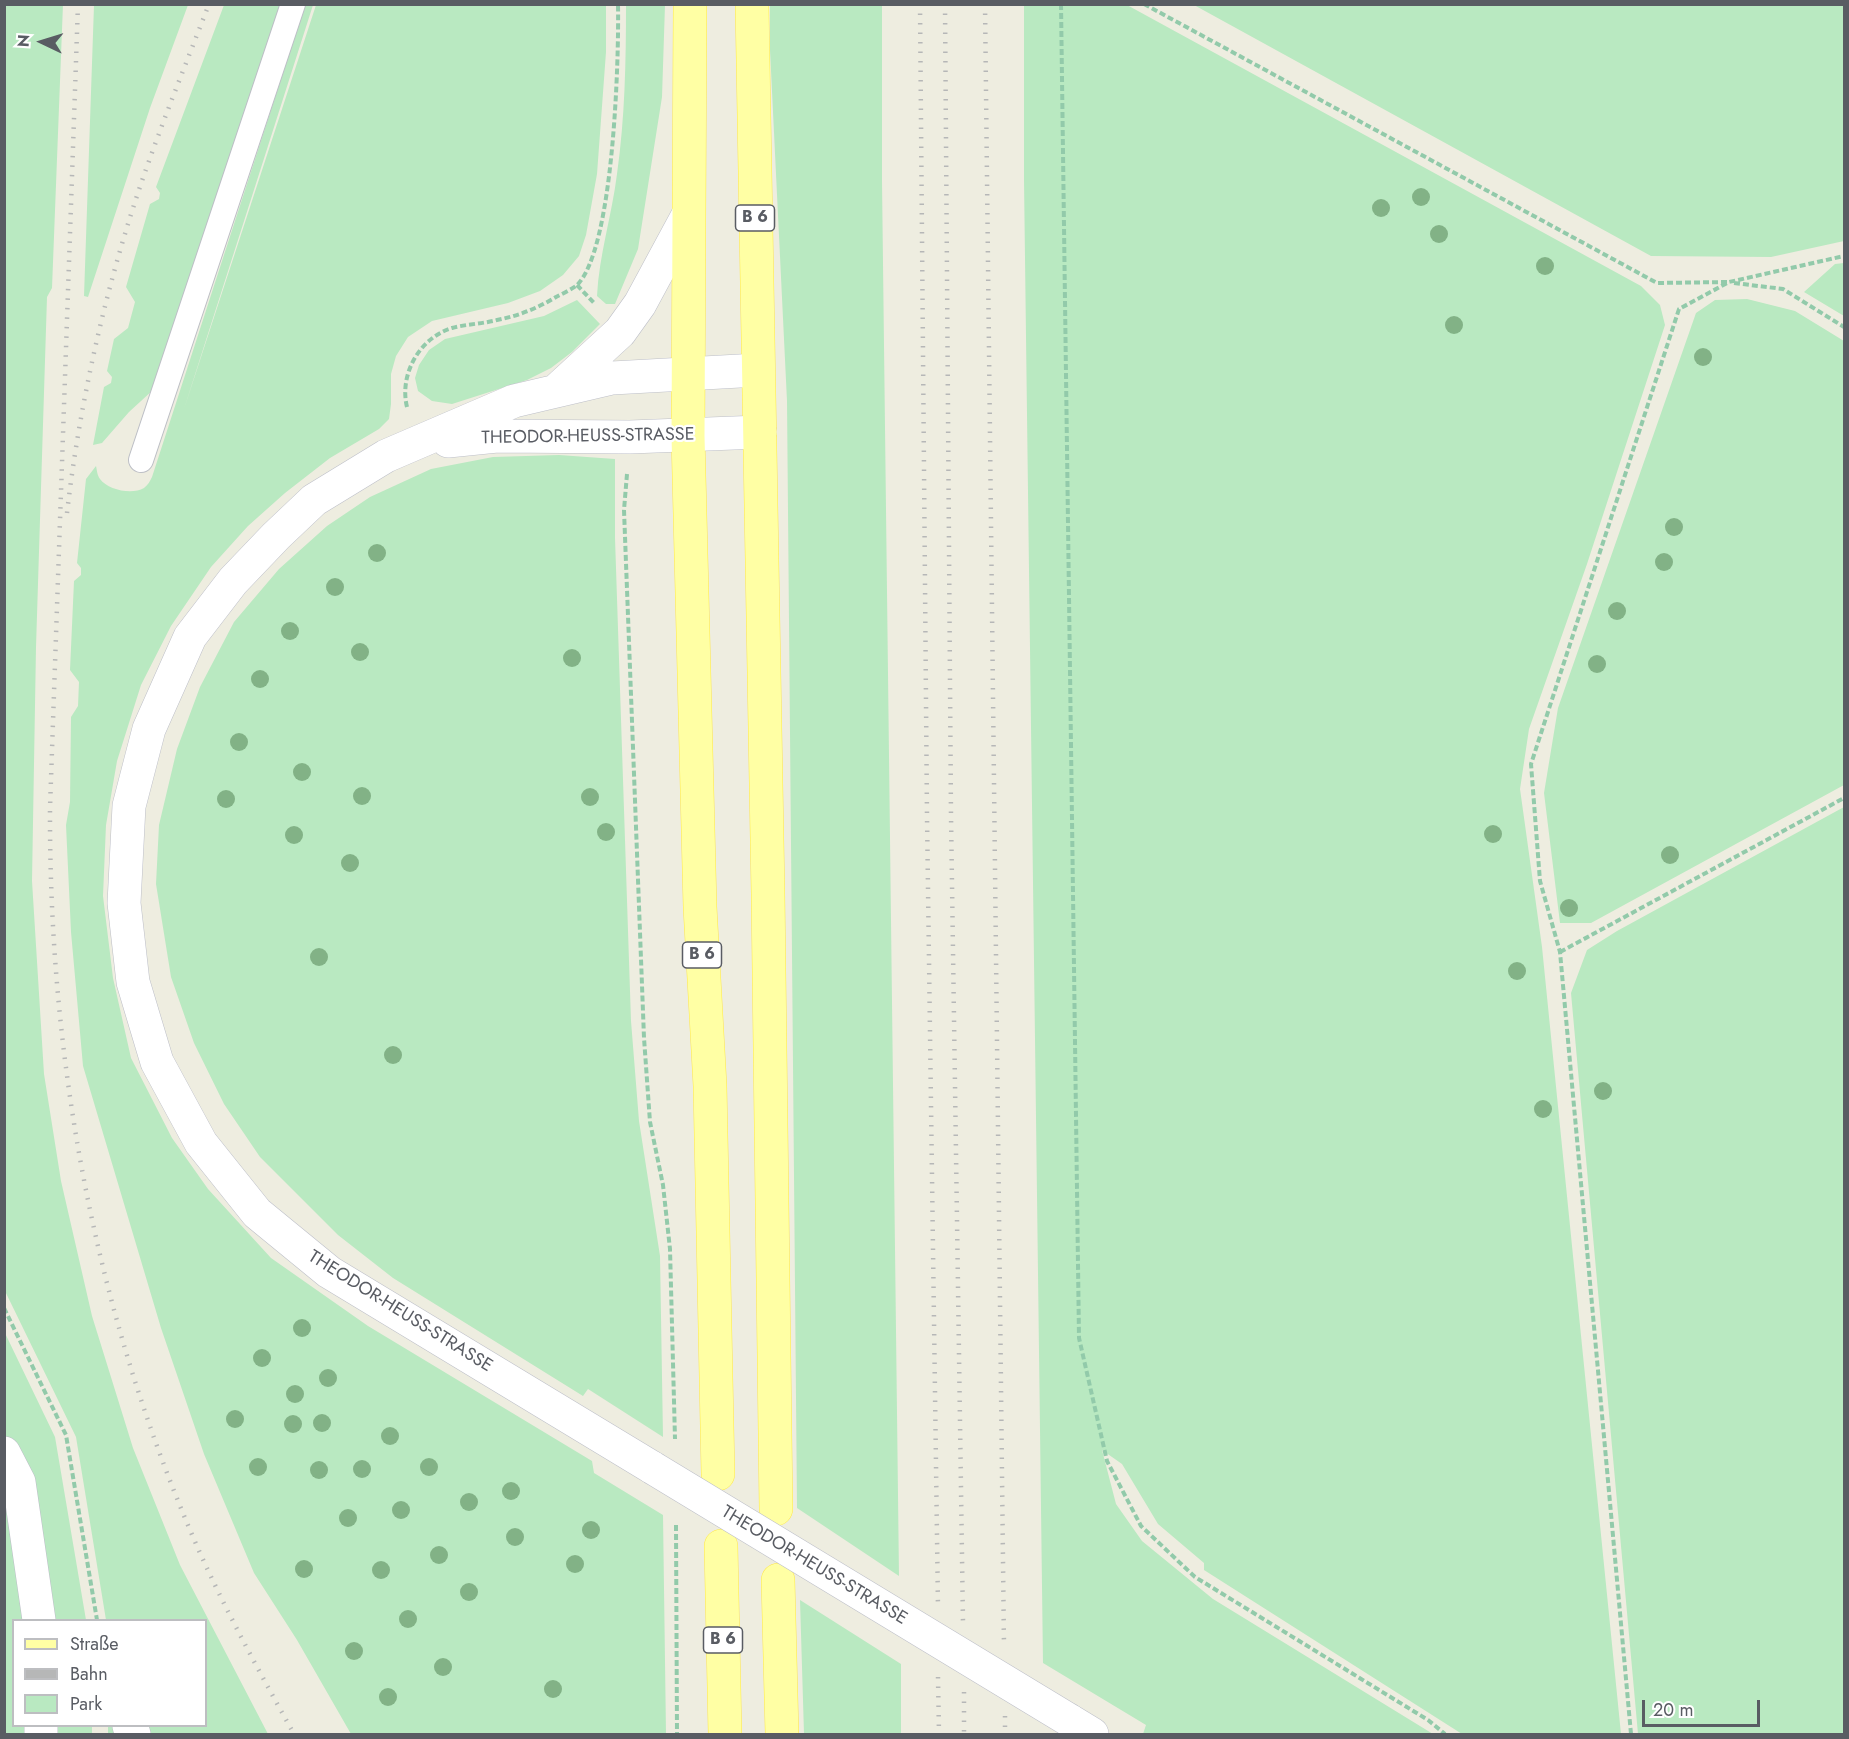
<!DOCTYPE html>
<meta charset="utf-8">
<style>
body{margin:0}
#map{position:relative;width:1849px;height:1739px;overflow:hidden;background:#eeede0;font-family:Jost,sans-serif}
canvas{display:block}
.frame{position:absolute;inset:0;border:6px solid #595c63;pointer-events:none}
.legend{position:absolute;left:12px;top:1619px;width:195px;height:108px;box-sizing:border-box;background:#fff;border:2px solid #bdbec1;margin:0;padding:8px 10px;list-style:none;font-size:18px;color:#595c63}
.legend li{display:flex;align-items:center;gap:12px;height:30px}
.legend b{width:30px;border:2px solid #bdbec1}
.north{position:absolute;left:12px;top:12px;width:60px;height:60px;-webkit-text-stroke:4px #fff;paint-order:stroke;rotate:274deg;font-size:16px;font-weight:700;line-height:24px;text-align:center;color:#595c63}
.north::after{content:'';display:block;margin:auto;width:21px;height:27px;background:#595c63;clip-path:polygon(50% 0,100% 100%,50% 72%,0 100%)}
.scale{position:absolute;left:1642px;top:1700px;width:118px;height:27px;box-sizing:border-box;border:3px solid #595c63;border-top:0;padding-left:8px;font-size:18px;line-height:21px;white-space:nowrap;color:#595c63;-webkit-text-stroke:4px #fff;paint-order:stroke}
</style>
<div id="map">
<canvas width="1849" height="1739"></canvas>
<div class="frame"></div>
<ul class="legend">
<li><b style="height:8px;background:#ffffa4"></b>Straße</li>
<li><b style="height:8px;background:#b6b7b7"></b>Bahn</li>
<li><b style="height:16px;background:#b9e9c1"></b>Park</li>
</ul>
<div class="north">N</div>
<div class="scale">20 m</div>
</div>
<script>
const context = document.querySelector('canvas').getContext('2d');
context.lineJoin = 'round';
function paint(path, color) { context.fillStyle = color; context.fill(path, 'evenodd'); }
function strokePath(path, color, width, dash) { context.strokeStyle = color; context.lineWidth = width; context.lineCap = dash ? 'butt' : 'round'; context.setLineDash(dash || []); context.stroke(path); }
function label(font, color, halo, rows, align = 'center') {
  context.font = font + ' Jost,sans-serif'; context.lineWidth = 4.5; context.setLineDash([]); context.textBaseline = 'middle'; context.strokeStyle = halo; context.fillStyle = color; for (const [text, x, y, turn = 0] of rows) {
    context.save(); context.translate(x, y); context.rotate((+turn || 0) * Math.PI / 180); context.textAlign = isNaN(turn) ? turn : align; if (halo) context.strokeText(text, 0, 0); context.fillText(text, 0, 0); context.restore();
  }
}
const green = new Path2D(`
 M63 4 52 288 47 297 36 647 32 881 44 1074 61 1181 92 1316 133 1448 180 1565 268 1734H108V1726H206V1620H106L76 1437 5 1291 4 5Z
 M94 5H188L150 108 88 297 84 296Z
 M224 5H288L165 379 129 412 102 443 93 445 104 387 111 383 112 377 107 371 114 339 128 328 135 302 126 287 150 204 159 199 160 193 156 187Z
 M305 5H313L184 409 316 5H606V52L597 174 586 235 579 256 563 275 540 291 508 303 432 321 408 337 396 356 391 374V404L389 419 379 429 330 458 285 493 248 526 211 567 171 626 141 685 117 761 106 825 103 896 113 978 131 1058 172 1138 208 1189 271 1258 368 1326 592 1461 594 1473 663 1515 666 1734H351L297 1640 254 1573 204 1454 161 1328 83 1066 71 932 66 825 70 802 71 717 78 706 79 682 70 670 74 581 81 575V568L77 563 86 479 96 466C97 470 97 475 100 479 108 490 132 495 144 488 148 485 150 481 152 477Z
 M626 5H665L662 97 638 249 615 304H606L597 296C599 255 612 215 617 174 625 118 626 61 626 5Z
 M770 5H882V181L899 1576 797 1508 787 401 770 50Z
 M1024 5H1127L1641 286 1660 305 1665 325 1587 564 1529 729 1520 789 1542 947 1621 1734H1462L1204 1570V1563L1158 1524 1122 1464 1102 1450 1116 1504 1142 1541 1213 1599 1433 1734H1143L1146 1725 1043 1663 1024 180Z
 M1194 5H1844V241L1771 257 1651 256Z
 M1844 263V316L1804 292 1835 264Z
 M1747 299 1795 311 1844 341V785L1591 923H1560L1544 793 1558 708 1696 313 1715 300Z
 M577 300 600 324 572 352 551 368 527 380 452 404 432 401 418 391 415 378 419 365 429 350 445 339 544 316Z
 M559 455 615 459V538L631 1021 639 1121 660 1256 663 1437 588 1389 583 1396 393 1278 338 1235 260 1157 224 1104 194 1043 171 977 156 884 159 825 177 749 200 687 234 622 279 569 327 526 370 497 431 469 493 457Z
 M1844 807V1734H1638L1571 993 1587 950 1617 931Z
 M4 1331 55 1437 86 1620H14V1726H92V1734H5Z
 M800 1600 901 1664V1734H804Z`);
const path = new Path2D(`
 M1061 4 1079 1338 1107 1461 1141 1526 1195 1577 1428 1720 1445 1734
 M1144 4 1657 283 1727 282
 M1734 283 1783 289 1844 327
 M577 285 595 304
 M407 407C399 375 419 338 452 328 466 324 482 324 497 320 518 316 538 308 556 297 562 294 570 290 576 286 614 252 619 58 618 4
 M627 474 624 510 644 1038 650 1122 663 1185 670 1249 675 1439
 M1560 952 1844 798
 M4 1308 66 1435 97 1620
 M676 1525 677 1734
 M1631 1734 1560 952 1540 881 1531 764 1679 309 1729 282 1844 256`);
const lane = new Path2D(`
 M141 460 293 4`);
const street = new Path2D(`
 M129 1726 134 1734`);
const secondary = new Path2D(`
 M558 389 620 332 640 304 688 215
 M448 441 497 436 630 437 760 432
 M4 1453 19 1482 39 1620
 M653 1468 329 1272 257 1213 201 1143 157 1062 133 982 124 903 129 806 149 729 190 637 233 581 276 536 314 500 386 456 514 401 612 378 758 370
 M1069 1720 1092 1734
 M41 1734V1726`);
const primary = new Path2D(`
 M690 4 688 436 700 907 710 1086 718 1474
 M752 4 768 894 776 1509
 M721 1546 725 1734
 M778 1580 782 1734`);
const rail = new Path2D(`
 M78 4 50 808C49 1064 96 1318 200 1553 228 1615 261 1675 294 1734
 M920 4 927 816 938 1608
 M945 4 951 816 963 1623
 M985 4 1004 1647
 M67 513C80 400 107 282 144 175 164 118 187 61 209 4
 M938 1677 939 1734
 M964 1692V1734
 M1005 1716V1734`);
const secondaryBridge = new Path2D(`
 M653 1468 1069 1720`);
const trees = [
 [1421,197],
 [1381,208],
 [1439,234],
 [1545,266],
 [1454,325],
 [1703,357],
 [1674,527],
 [377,553],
 [1664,562],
 [335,587],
 [1617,611],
 [290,631],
 [360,652],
 [572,658],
 [1597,664],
 [260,679],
 [239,742],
 [302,772],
 [362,796],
 [590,797],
 [226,799],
 [606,832],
 [1493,834],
 [294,835],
 [1670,855],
 [350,863],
 [1569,908],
 [319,957],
 [1517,971],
 [393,1055],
 [1603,1091],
 [1543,1109],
 [302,1328],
 [262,1358],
 [328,1378],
 [295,1394],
 [235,1419],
 [322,1423],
 [293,1424],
 [390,1436],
 [258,1467],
 [429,1467],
 [362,1469],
 [319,1470],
 [511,1491],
 [469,1502],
 [401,1510],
 [348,1518],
 [591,1530],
 [515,1537],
 [439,1555],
 [575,1564],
 [304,1569],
 [381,1570],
 [469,1592],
 [408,1619],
 [354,1651],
 [443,1667],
 [553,1689],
 [388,1697]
];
const shields = [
 [755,218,39],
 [702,955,39],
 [723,1640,39]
];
const shieldNames = [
 ["B 6",755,218],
 ["B 6",702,955],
 ["B 6",723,1640]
];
const streetNames = [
 ["THEODOR-HEUSS-STRASSE",588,437,-1],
 ["THEODOR-HEUSS-STRASSE",400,1312,32],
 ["THEODOR-HEUSS-STRASSE",814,1566,31]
];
paint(green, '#b9e9c1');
strokePath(lane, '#bdbfc6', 26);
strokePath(street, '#bdbfc6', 34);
strokePath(secondary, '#bdbfc8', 34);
strokePath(primary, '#ffe848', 34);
strokePath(path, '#92caaa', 4, [6, 3]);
strokePath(lane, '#fff', 24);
strokePath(street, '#fff', 33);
strokePath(secondary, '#fff', 33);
strokePath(primary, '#ffffa4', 33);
strokePath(rail, '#b6b7b7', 4.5, [1.5, 8]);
strokePath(secondaryBridge, '#bdbfc8', 34, []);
strokePath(secondaryBridge, '#fff', 33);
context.fillStyle = '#82b286';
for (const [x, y] of trees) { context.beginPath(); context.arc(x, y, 9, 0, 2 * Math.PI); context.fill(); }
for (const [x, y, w] of shields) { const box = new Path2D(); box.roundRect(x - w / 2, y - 13, w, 26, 4.5); context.fillStyle = '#fff'; context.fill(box); strokePath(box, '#595c63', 1.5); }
label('bold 16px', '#595c63', null, shieldNames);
label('18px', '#595c63', '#fff', streetNames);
</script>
